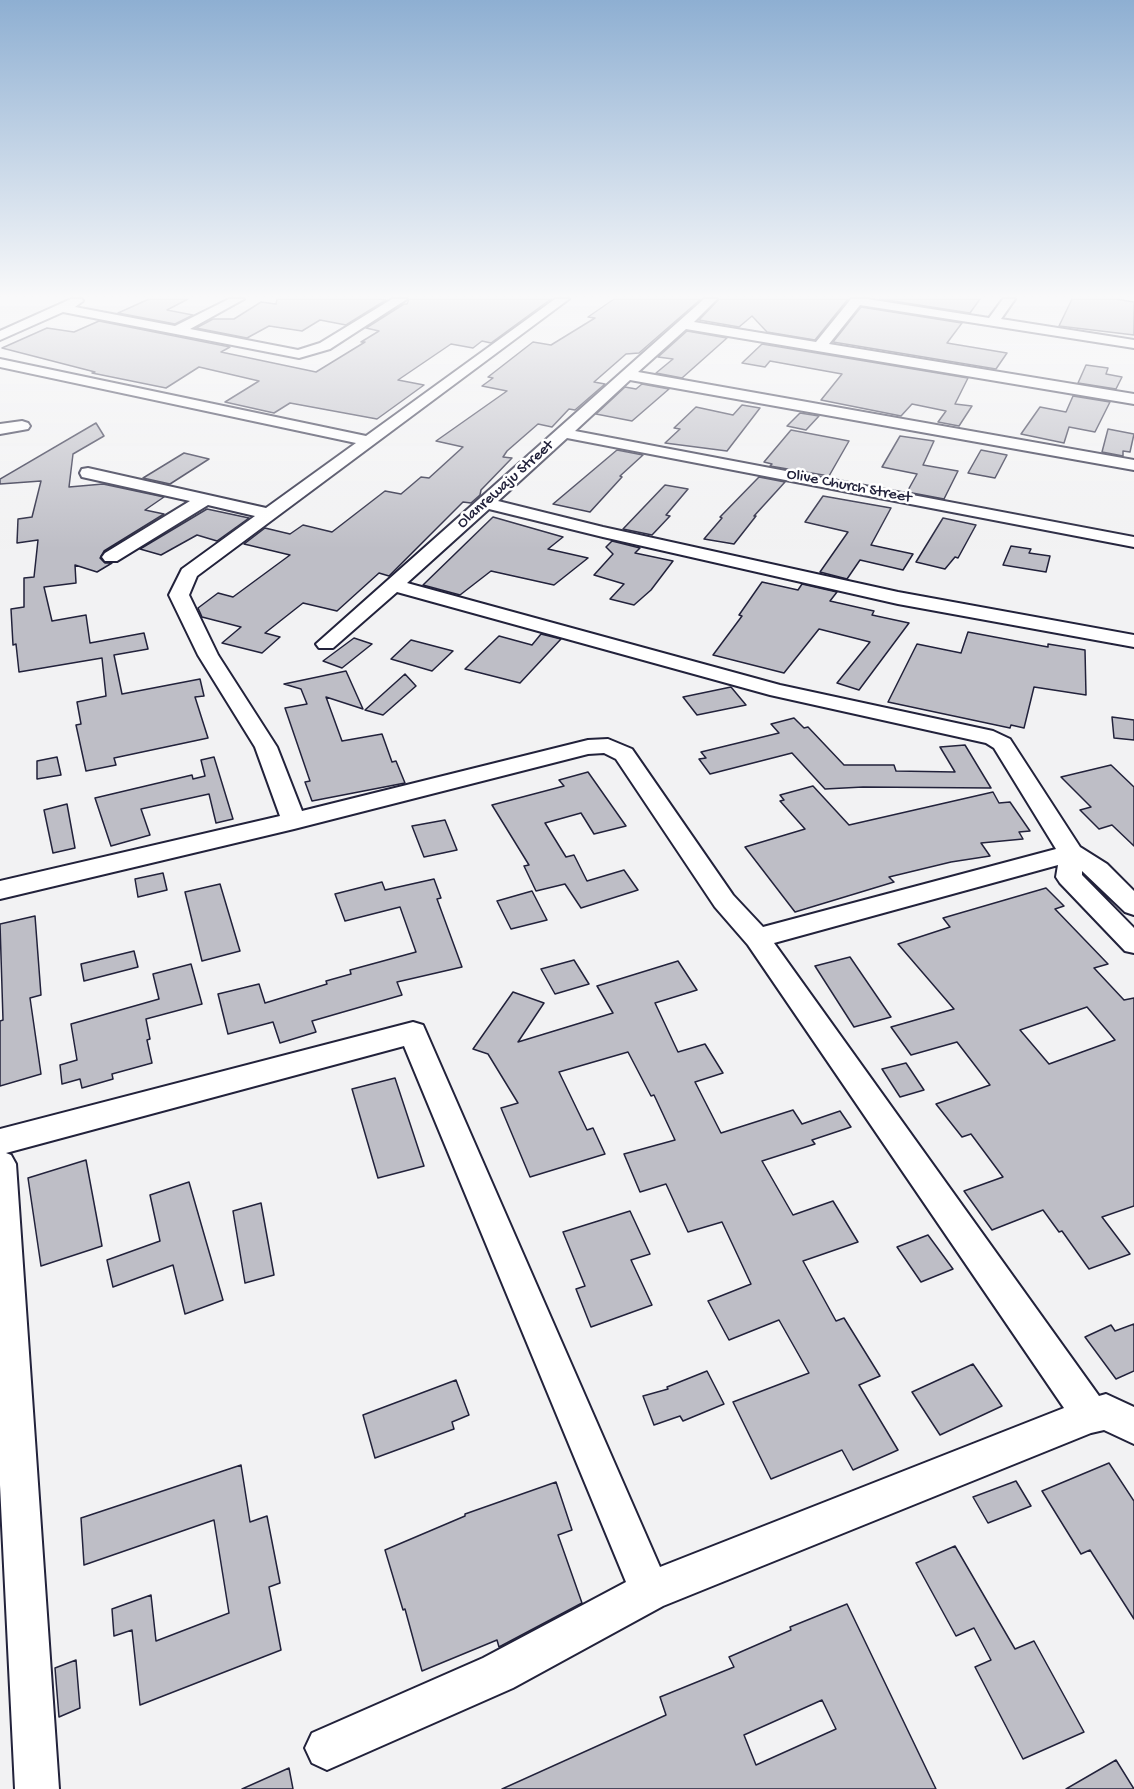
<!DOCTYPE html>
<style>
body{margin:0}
canvas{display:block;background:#f2f2f3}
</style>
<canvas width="1134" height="1789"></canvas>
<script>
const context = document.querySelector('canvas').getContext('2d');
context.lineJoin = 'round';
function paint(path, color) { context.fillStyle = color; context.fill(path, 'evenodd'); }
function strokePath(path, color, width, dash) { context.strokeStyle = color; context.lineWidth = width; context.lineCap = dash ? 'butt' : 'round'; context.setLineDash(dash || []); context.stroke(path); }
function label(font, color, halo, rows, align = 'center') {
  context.font = font + ' "Gochi Hand",sans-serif'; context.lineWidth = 5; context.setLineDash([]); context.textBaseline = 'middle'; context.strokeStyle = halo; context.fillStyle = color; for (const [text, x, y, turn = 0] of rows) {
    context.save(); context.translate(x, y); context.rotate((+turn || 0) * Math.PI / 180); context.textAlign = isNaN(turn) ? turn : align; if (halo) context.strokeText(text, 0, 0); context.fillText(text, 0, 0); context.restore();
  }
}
const building = new Path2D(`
 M149 299H188L167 310 193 315 175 324 118 313Z
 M277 299H379L386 300 346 325 320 320 302 331 269 326 247 338 196 328 213 319H234L261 302 276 304Z
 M409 299H551L491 343 482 341 473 348 451 344 398 380 424 385 377 419 290 403 274 413 225 402 259 381 199 367 166 388 92 373 95 372 2 348 47 328 74 332 99 321 230 347 221 352 316 372 365 342H361L379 331 366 328 404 304H407Z
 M614 299H701L639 353 626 354 594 382 605 384 575 410 569 409 552 427 538 424 507 451 503 457 512 458 481 490 480 495 471 503 463 502 389 576 379 573 337 611 303 603 265 633 280 637 262 653 222 643 241 627 202 617 198 608 218 593 233 597 290 555 244 544 265 528 290 534 303 525 332 532 385 491 401 494 421 477 429 478 463 447 436 441 507 391 482 386 493 378 488 377 533 342 551 345 595 318 588 317Z
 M719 299H848L815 340 767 332 752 316 739 327 699 320Z
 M880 299H980L970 313Z
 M1072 299H1116L1134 302V335L1059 326Z
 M861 307 962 323 947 343 1007 353 996 369 833 342Z
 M687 331 727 338 682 378 656 373 673 359 658 357Z
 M762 344 968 378 955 404 972 406 959 426 938 422 946 411 912 404 901 416 821 400 842 374 770 361 765 367 742 363Z
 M1086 365 1108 368 1106 374 1122 377 1116 389 1078 383Z
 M642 384 669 389 632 421 596 414 625 387 636 389Z
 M1073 396 1110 402 1095 432 1069 427 1064 443 1021 434 1040 407 1066 412Z
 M742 405 760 408 727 451 665 443 680 429 674 428 696 407 733 415Z
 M800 413 819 416 806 430 787 426Z
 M96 423 104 436 73 454 69 487 103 484 164 497 145 510 164 514 104 551 100 558 105 563H112L97 572 75 565 76 583 44 587 52 621 86 615 90 643 144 633 148 649 114 655 122 694 200 679 204 696 195 697 208 738 114 758 116 765 86 771 76 725 81 724 77 702 106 696 102 658 19 672 16 644 13 645 11 609 24 607V578L34 577 38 540 17 543 18 519 32 517 41 481 0 484V479Z
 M1108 429 1134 434 1130 452 1123 451V456L1102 452Z
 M791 430 849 441 829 476 770 466 772 464 764 462Z
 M900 436 934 441 923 465 958 471 944 499 907 492 917 474 882 467Z
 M617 450 643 455 620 476 622 477 590 512 553 504Z
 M981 450 1007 455 995 478 968 473Z
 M184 453 209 459 170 484 143 478Z
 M759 477 785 482 754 516H756L734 544 704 539 722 518 720 517Z
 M665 485 688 489 666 515 670 516 652 535 623 529Z
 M823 496 891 508 871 545 913 554 903 570 860 560 847 579 820 572 848 532 805 522Z
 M207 509 249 518 217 541 197 535 161 555 140 549Z
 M493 517 563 537 548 549 588 558 554 585 491 571 460 595 423 585Z
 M943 518 976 525 958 558 955 557 945 569 916 562Z
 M612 541 640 548 635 553 673 561 651 590 634 605 610 599 624 584 594 575 613 554 606 547Z
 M1011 546 1031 549 1029 553 1050 556 1046 572 1003 565Z
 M762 582 798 590 802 584 837 592 830 601 874 611 872 615 909 623 859 690 837 683 870 642 819 629 784 673 713 655 742 616 739 615Z
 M968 632 1048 647V644L1085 650 1086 695 1034 687 1024 728 1011 725 1010 728 888 702 917 644 961 653Z
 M541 634 561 639 520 683 465 669 499 636 532 645Z
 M354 638 372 644 342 668 323 661Z
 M411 640 453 651 432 671 391 659Z
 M346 671 363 709 326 697 342 741 382 734 392 762 396 761 405 783 312 801 305 782 310 781 285 708 307 704 301 689 284 684Z
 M405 674 416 686 383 715 365 710Z
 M731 687 746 705 697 715 683 697Z
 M1112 717 1134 720V740L1114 738Z
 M794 718 804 728 808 727 844 765H894L896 771 955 772 940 747 965 745 991 788 863 787 825 789 792 753 710 774 699 759 706 758 701 752 779 733 771 724Z
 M57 757 61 775 37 779V761Z
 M214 757 233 819 216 823 209 794 141 809 150 835 111 846 95 798 192 775 193 779 205 776 201 760Z
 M1111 765 1134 787V846L1112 825 1099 829 1080 810 1091 807 1061 777Z
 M588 772 626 826 594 834 581 813 545 823 566 857 574 855 587 881 624 870 638 890 581 908 565 884 536 891 524 866 529 865 492 805 564 786 559 780Z
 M813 786 849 825 993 792 999 803 1010 802 1030 831 1019 832 1023 839 981 843 990 856 951 862 889 877 894 882 795 912 745 847 805 829 780 801 784 800 780 795Z
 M67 804 75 848 53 853 44 810Z
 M445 820 457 850 424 857 412 826Z
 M163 873 167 890 138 897 135 879Z
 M434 879 441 898 437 899 462 967 397 982 402 995 312 1021 316 1032 280 1043 273 1022 228 1034 218 994 259 984 265 1003 327 984 326 981 351 974 350 970 416 952 400 907 345 921 335 894 382 882 385 890Z
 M220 884 240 951 202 961 185 892Z
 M1046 888 1064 906 1055 909 1108 964 1094 968 1124 1000 1134 998V1206L1102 1217 1130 1254 1089 1269 1062 1231 1059 1232 1043 1210 992 1230 964 1191 1003 1177 971 1134 962 1137 936 1104 990 1085 957 1042 911 1055 891 1027 954 1009 898 944 950 927 943 918ZM1087 1007 1115 1040 1049 1064 1020 1030Z
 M532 891 547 920 511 929 497 901Z
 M35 916 41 995 30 998 41 1074 0 1086V1021L3 1020 0 924Z
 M134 951 138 967 84 981 81 964Z
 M850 957 891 1017 854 1027 815 966Z
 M574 960 589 984 555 994 541 969Z
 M678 961 697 990 655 1003 678 1052 705 1044 723 1073 695 1082 721 1133 793 1110 802 1124 840 1111 851 1127 812 1140 815 1144 762 1161 793 1215 833 1201 858 1242 803 1261 836 1321 844 1318 880 1376 859 1385 898 1450 853 1470 842 1450 771 1479 733 1402 809 1373 779 1320 729 1340 708 1301 751 1284 722 1222 688 1232 666 1184 640 1192 624 1154 675 1140 654 1095 651 1096 628 1052 559 1072 587 1130 593 1128 605 1154 530 1177 501 1108 518 1103 488 1054 473 1049 513 992 544 1003 518 1042 613 1013 597 986Z
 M191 964 202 1004 146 1019 150 1039 147 1040 152 1063 112 1074 113 1079 82 1088 80 1079 62 1084 60 1065 77 1060 71 1024 159 999 153 974Z
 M906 1063 924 1090 900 1097 882 1069Z
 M395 1078 424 1166 378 1178 352 1089Z
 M86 1160 102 1246 41 1266 28 1178Z
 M189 1182 223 1300 185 1314 173 1265 113 1287 107 1260 160 1241 150 1195Z
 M261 1203 274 1275 245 1283 233 1211Z
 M630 1211 650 1254 631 1260 652 1305 591 1327 576 1289 585 1286 563 1232Z
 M928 1235 953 1269 921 1282 897 1247Z
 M1134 1324V1371L1116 1379 1085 1337 1111 1325 1115 1331Z
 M973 1364 1002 1406 940 1435 912 1392Z
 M707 1371 724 1404 683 1421 680 1416 654 1425 643 1396 668 1389 667 1387Z
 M456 1380 469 1415 452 1422 454 1429 375 1458 363 1415Z
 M1109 1463 1134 1501V1619L1090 1550 1081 1554 1042 1491Z
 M241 1465 250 1522 267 1516 280 1583 269 1587 281 1650 140 1705 132 1630 114 1636 112 1609 151 1595 156 1641 229 1613 214 1520 84 1565 81 1518Z
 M1016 1481 1031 1506 988 1523 973 1497Z
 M556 1482 572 1530 558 1535 582 1603 499 1647 497 1640 422 1671 405 1609 403 1610 385 1550 465 1516V1514Z
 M955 1546 1015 1649 1034 1641 1084 1732 1023 1759 975 1667 991 1660 974 1628 956 1636 916 1563Z
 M847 1604 936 1789H502L666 1715 660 1697 734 1667 729 1657 791 1630 790 1627ZM822 1700 836 1729 756 1765 744 1735Z
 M76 1660 80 1708 59 1717 55 1668Z
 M1116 1760 1134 1789H1066Z
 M289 1768 293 1789H242Z`);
const street = new Path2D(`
 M71 299H82L83 301 75 307 175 326 229 299H244L190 329 298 350 320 343 392 299H407L330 349 299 358 63 312 0 340V331Z
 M555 299H569L197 576 189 595 218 655 277 747 302 811 588 740 608 739 632 749 733 895 763 927 1056 849 994 748 986 743 770 695 397 592 333 648H319L316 644 704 299H717L694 322 816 342 851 299H867L989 318 1003 299H1015L1001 319 1134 340V348L860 305 829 344 1134 394V404L686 329 638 372 1134 460V470L630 380 575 431 1134 537V547L567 438 498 501 603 527 898 592 1134 635V647L898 604 603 537 489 509 407 583 780 685 993 731 1010 739 1080 847 1107 864 1134 891V915L1125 912 1082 871V875L1134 928V953L1125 951 1060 883 1056 877 1058 865 774 943 1099 1396 1106 1394 1134 1407V1444L1104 1430 1091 1433 663 1606 513 1688 327 1770 312 1763 305 1748 312 1733 483 1658 626 1582 404 1046 6 1153 11 1155 16 1164 59 1789H15L0 1485V1129L413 1022 423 1025 660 1567 1064 1408 748 945 715 907 616 759 604 753 588 754 294 829 0 899V881L280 816 255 747 198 655 169 595 182 569 255 516 208 505 117 561H105L102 557 105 553 190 501 82 477 80 473 82 469 88 468 266 508 356 443 0 367V359L366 436Z
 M22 421 28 423 30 426 28 429 0 434V424Z`);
const farStreetnames = [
 ["Olanrewaju Street",506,485,-42],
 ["Olive Church Street",849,487,11]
];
paint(building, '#bebec6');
strokePath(building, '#22223b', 1.5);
strokePath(street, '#22223b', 4);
paint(street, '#fff');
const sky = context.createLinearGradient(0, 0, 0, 549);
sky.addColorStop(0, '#8eafd2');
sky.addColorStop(0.54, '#f9f9fa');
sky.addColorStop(1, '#f9f9fa00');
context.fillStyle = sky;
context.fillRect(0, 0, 1134, 549);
label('16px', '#22223b', '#fff', farStreetnames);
</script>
